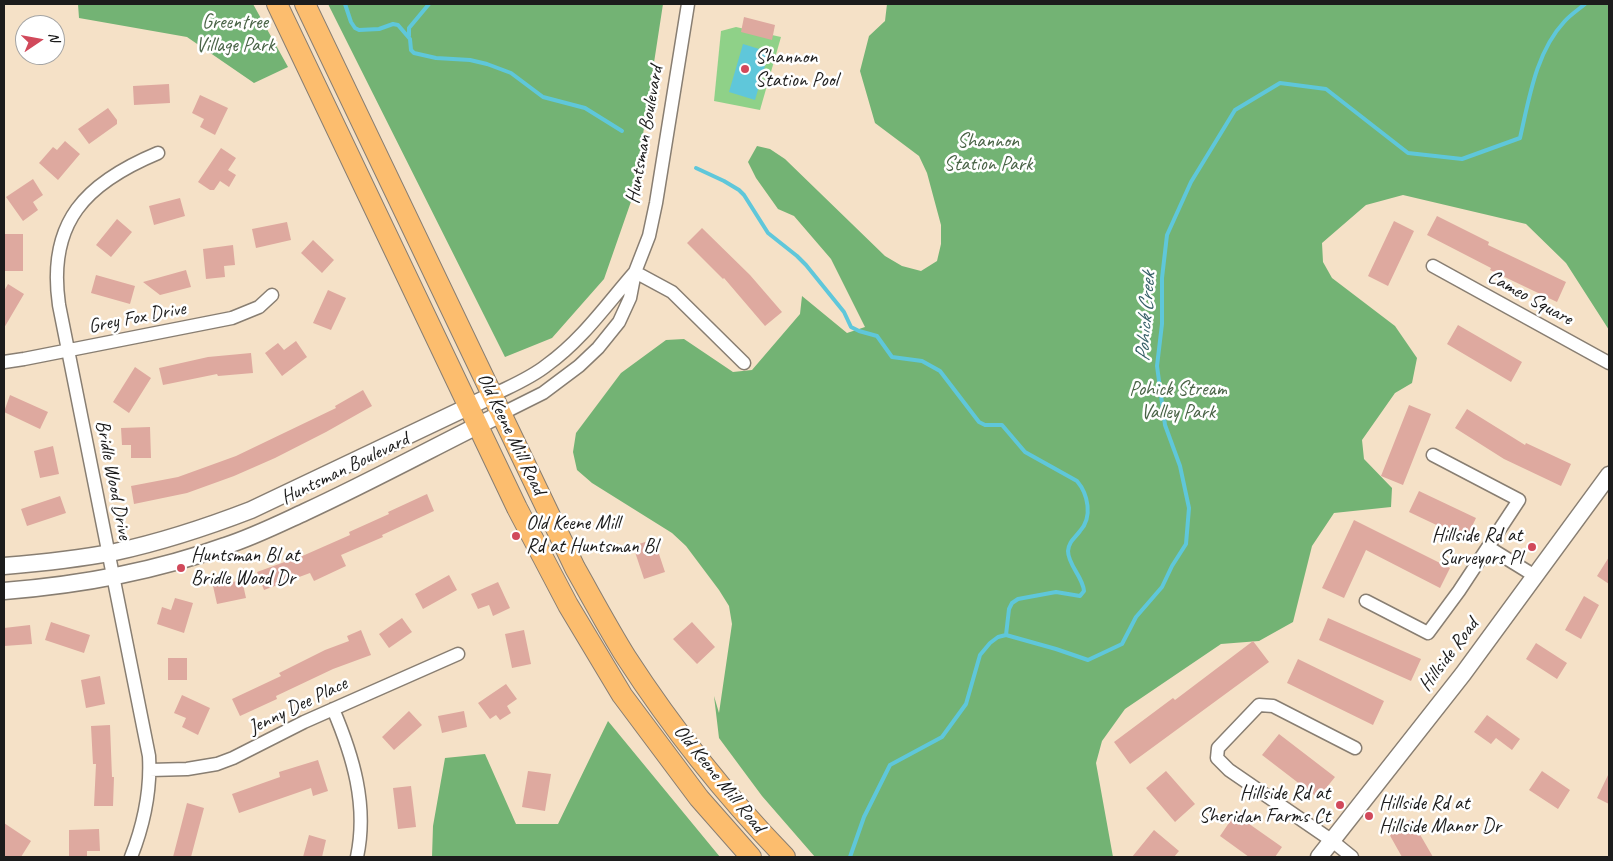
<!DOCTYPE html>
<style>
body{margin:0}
#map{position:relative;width:1613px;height:861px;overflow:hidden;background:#f5e1c7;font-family:Caveat,sans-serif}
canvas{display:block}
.frame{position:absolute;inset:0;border:5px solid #1c1c1c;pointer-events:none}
.north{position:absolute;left:15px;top:15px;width:50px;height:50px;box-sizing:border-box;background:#fff;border:1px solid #a4a4a4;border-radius:50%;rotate:78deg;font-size:14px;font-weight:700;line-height:20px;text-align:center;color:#1c1c1c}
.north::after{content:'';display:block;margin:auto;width:18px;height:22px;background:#d1495b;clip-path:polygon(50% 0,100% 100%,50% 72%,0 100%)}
</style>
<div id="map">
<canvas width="1613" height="861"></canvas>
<div class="frame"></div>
<div class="north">N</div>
</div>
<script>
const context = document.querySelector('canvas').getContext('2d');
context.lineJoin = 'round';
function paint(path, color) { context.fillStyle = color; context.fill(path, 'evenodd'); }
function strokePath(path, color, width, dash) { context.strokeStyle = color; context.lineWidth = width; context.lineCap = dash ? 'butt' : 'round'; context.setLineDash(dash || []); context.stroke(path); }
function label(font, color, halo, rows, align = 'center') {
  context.font = font + ' Caveat,sans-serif'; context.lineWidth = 5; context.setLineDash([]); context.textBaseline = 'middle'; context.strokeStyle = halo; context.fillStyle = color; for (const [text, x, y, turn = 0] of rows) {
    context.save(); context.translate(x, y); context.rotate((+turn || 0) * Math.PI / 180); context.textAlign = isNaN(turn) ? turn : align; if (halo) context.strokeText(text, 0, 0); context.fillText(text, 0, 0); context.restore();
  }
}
const green = new Path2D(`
 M736 27 781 37 760 110 714 101 721 31Z`);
const forest = new Path2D(`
 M78 4H253L288 67 254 83 187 37 79 18Z
 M328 4H663L634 193 604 279 552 338 505 357Z
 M887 4H1609V330L1566 263 1526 224 1403 195 1366 205 1322 243 1323 262 1332 278 1395 326 1417 358 1412 383 1395 393 1362 440 1364 459 1392 488 1391 507 1334 513 1312 546 1293 622 1259 641 1221 644 1125 709 1102 741 1096 763 1113 857H815L762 796 719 738 714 696 719 713 732 624 729 606 719 590 686 546 672 533 592 483 577 470 573 452 576 433 621 373 666 340 684 339 733 372 752 370 800 314 802 296 847 333 865 327 831 259 794 216 778 209 756 178 748 162 757 146 770 149 785 159 885 256 902 266 921 271 937 261 941 244V225L927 173 919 156 875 123 860 71 869 36 885 21Z
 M608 721 720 857H432L433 826 445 758 485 754 516 824H558Z`);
const water = new Path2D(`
 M743 44 769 52 755 100 729 92Z`);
const stream = new Path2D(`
 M345 4 351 22 355 28 359 30 379 29 393 24 398 25 410 39 411 50 414 53 436 58 470 60 487 64 511 73 543 97 585 108 622 131
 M409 36V28L429 4
 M696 168 724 181 739 190 744 195 768 233 797 256 806 265 844 312 851 327 859 331 877 336 892 357 922 361 940 371 979 422 985 425H1002L1025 452 1077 481C1088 494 1093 517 1080 531 1075 538 1069 541 1068 551 1068 565 1083 577 1084 591L1080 596 1056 592 1018 599 1012 603 1009 609 1006 635
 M850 857 864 817 890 765 942 737 966 704 980 655 990 643 998 637 1006 635 1056 649 1088 660 1122 644 1136 617 1162 587 1172 566 1186 544 1189 508 1180 466 1165 425 1157 366 1162 324V278L1167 235 1191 182 1235 110 1280 83 1326 89 1408 153 1462 159 1520 138C1529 99 1536 52 1564 22 1570 15 1578 10 1585 4`);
const building = new Path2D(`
 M744 17 775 25 772 40 741 32Z
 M169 84 170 103 134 105 133 86Z
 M200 95 228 108 215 135 200 127 204 119 192 113Z
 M108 108 117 120V124L89 144 78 129Z
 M65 141 80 154 58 180 39 163 53 147 57 150Z
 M221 148 236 158 228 170 236 175 229 187 220 181 214 190H210L198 182Z
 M33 179 43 195 33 202 38 210 23 221 6 197Z
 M180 198 185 216 154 225 149 206Z
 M1437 216 1489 242 1488 245 1566 282 1557 302 1490 270 1491 268 1427 235Z
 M117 219 132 232 111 257 96 245Z
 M1394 221 1414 231 1388 286 1368 276Z
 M287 222 291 240 256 248 252 229Z
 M702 228 750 275 782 312 765 326 724 278 723 279 687 243Z
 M4 234H23V271H4Z
 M313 240 334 260 322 273 301 253Z
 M233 245 235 265 224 266 225 277 206 279 203 249Z
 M186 270 191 287 160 295 143 282Z
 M96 275 135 286 130 304 91 293Z
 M8 284 24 294 4 328V291Z
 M328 290 346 298 331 330 313 323Z
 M1458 325 1522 362 1511 382 1447 344Z
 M296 341 307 357 282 376 265 353 278 343 284 350Z
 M251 353 253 373 218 376 217 374 163 385 159 368 208 357Z
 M135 367 151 378 129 413 113 402Z
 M363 390 372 406 326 432 275 458 234 476 187 493 134 504 131 486 178 477 236 456 336 408 335 406Z
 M10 395 48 412 40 429 4 412Z
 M1409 405 1431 414 1403 485 1381 476Z
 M1467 409 1525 445 1526 443 1571 464 1561 486 1504 459 1455 428Z
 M150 427 151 458H131V445H122L121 428Z
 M53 446 59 474 40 478 34 451Z
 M1419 491 1476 518 1466 539 1409 512Z
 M427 494 434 511 382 535 383 537 341 555 346 566 314 581 310 573 264 590 257 572 290 560 291 561 350 535 349 532 389 514 388 512Z
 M60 496 66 513 27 526 21 509Z
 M1354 520 1450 568 1440 588 1366 550 1344 598 1322 588Z
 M654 539 665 572 644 579 633 546Z
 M1609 557V584L1597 576Z
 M449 575 457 590 423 609 415 594Z
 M242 580 246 598 217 604 213 586Z
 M498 582 510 608 493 616 489 605 478 609 471 594Z
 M1584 596 1599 605 1581 639 1565 630Z
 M175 598 193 603 184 633 157 624 162 607 171 610Z
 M402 618 412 632 389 648 379 634Z
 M1328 618 1421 659 1411 681 1319 640Z
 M51 622 90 635 84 653 45 640Z
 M692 622 715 647 697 664 673 639Z
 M30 625 32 644 4 646V628Z
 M361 630 371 655 333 669 276 696 277 699 240 716 232 699 281 676 279 673 325 650 349 641 347 636Z
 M524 630 531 664 512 668 505 634Z
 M1253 641 1269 662 1130 764 1114 742 1173 698 1175 700Z
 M1536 643 1567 663 1557 679 1526 659Z
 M168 658H187V680H168Z
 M1298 659 1384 701 1373 725 1287 683Z
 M100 676 105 704 86 708 81 680Z
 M506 684 517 699 507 706 511 713 500 720 496 715 490 719 478 703Z
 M182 695 210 708 198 735 182 727 186 718 174 713Z
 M409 711 422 725 394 750 382 737Z
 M464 711 467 727 442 733 438 716Z
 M1487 715 1520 739 1512 750 1496 738 1491 744 1474 732Z
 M110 725 112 777H114L113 806H94L96 764H93L91 726Z
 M1279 734 1335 777 1318 798 1262 755Z
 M318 760 328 791 313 796 311 788 239 813 232 794 280 777 279 772Z
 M528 771 551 774 545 811 522 807Z
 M1166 771 1195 804 1175 822 1146 788Z
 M1542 771 1570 790 1558 809 1529 790Z
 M1609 773V804L1597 798Z
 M411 786 416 827 398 829 393 788Z
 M187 803 204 808 191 857H173Z
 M1235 814 1282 847 1275 857H1249L1220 836Z
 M1411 819 1433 857H1402L1388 832Z
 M4 823 31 841 21 857H4Z
 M99 829 100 851H87V857H69V830Z
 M1154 830 1179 851 1174 857H1132Z
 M309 835 326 840 322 857H303Z`);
const minor = new Path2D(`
 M1433 266 1609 363
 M635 272 672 292 744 363
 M4 362 24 359 232 318 259 307 272 295
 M493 395C511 386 531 378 547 365 582 340 607 304 635 272
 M501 414 543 393 579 366 598 348 619 322 630 298 635 272 649 236 656 203 688 4
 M1488 547 1535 576
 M1366 601 1428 633 1459 591 1519 500 1433 455
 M333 709C353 756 368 805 357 857
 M150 770 187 769 217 764 233 758 304 722 458 654
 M131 857C144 824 151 791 149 756L59 305C47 222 86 183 158 153
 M1352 857 1331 840 1229 770 1217 758 1218 748 1259 705 1273 706 1355 748`);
const tertiary = new Path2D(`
 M4 566C41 563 78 559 115 552 161 542 207 527 251 510L493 395
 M4 591C80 585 153 572 225 546 253 537 279 524 305 512 372 481 436 446 501 414
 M1319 857 1463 674 1609 475`);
const primary = new Path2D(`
 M277 4 517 508 568 605 622 695 699 798 751 857
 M305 4 575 568C592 598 608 628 626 657 672 728 726 796 785 857`);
const markers = [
 [745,69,5,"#d1495b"],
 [516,536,5,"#d1495b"],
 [1532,547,5,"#d1495b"],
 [181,568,5,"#d1495b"],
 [1340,805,5,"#d1495b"],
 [1369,816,5,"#d1495b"]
];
const parkNames = [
 ["Greentree",235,23],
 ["Village Park",235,46],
 ["Shannon",988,142],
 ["Station Park",988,165],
 ["Pohick Stream",1178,390],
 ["Valley Park",1178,413]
];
const poiNames = [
 ["Shannon",755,58],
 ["Station Pool",755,81],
 ["Old Keene Mill",526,524],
 ["Rd at Huntsman Bl",526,547],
 ["Hillside Rd at",1522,536,"right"],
 ["Surveyors Pl",1522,559,"right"],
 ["Huntsman Bl at",191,556],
 ["Bridle Wood Dr",191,579],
 ["Hillside Rd at",1330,794,"right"],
 ["Sheridan Farms Ct",1330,817,"right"],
 ["Hillside Rd at",1379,804],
 ["Hillside Manor Dr",1379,827]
];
const streetNames = [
 ["Huntsman Boulevard",645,135,-80],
 ["Cameo Square",1530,298,29],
 ["Grey Fox Drive",137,318,-11],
 ["Old Keene Mill Road",511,434,64],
 ["Huntsman Boulevard",345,469,-26],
 ["Bridle Wood Drive",113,480,79],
 ["Hillside Road",1449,655,-53],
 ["Jenny Dee Place",298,706,-26],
 ["Old Keene Mill Road",719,779,51]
];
const waterNames = [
 ["Pohick Creek",1146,317,-86]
];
paint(green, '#8fd188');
paint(forest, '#73b374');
paint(water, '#5fc7da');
strokePath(stream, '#5fc7da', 4);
paint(building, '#dea99f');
strokePath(minor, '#887e72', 15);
strokePath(tertiary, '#887e72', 19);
strokePath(primary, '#887e72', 22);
strokePath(minor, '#fff', 12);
strokePath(tertiary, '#fff', 16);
strokePath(primary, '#fcbd6e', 20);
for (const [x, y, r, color] of markers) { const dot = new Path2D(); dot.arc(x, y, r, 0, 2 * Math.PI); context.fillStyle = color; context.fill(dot); strokePath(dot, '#fff', 2); }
label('20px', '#4a6447', '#fff', parkNames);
label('20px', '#1c1c1c', '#fff', poiNames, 'left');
label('20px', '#1c1c1c', '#fff', streetNames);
label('italic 21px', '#376068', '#fff', waterNames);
</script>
